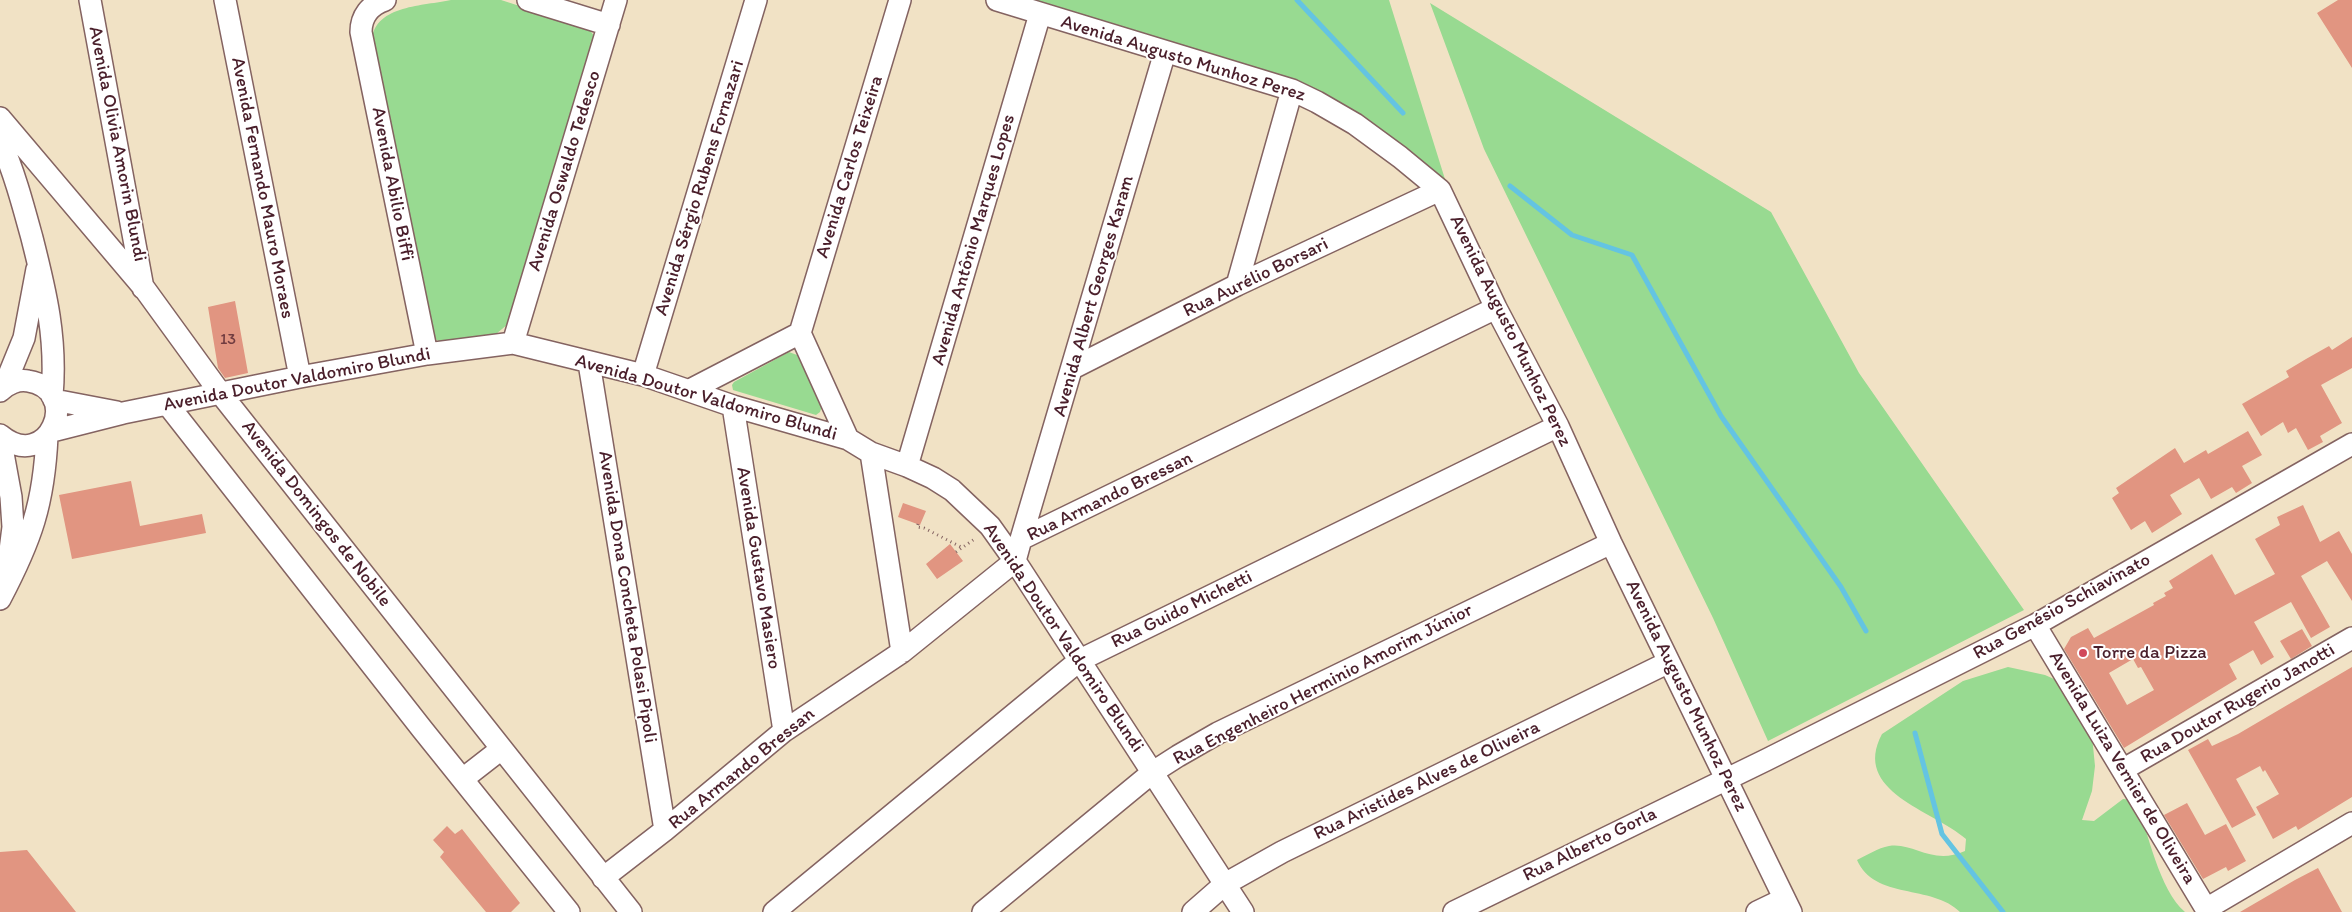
<!DOCTYPE html>
<meta charset="utf-8">
<style>
body{margin:0}
canvas{display:block;background:#f1e2c5}
</style>
<canvas width="2352" height="912"></canvas>
<script>
const context = document.querySelector('canvas').getContext('2d');
context.lineJoin = 'round';
function paint(path, color) { context.fillStyle = color; context.fill(path, 'evenodd'); }
function strokePath(path, color, width, dash) { context.strokeStyle = color; context.lineWidth = width; context.lineCap = dash ? 'butt' : 'round'; context.setLineDash(dash || []); context.stroke(path); }
function label(font, color, halo, rows, align = 'center') {
  context.font = font + ' Itim,sans-serif'; context.lineWidth = 4; context.setLineDash([]); context.textBaseline = 'middle'; context.strokeStyle = halo; context.fillStyle = color; for (const [text, x, y, turn = 0] of rows) {
    context.save(); context.translate(x, y); context.rotate((+turn || 0) * Math.PI / 180); context.textAlign = isNaN(turn) ? turn : align; if (halo) context.strokeText(text, 0, 0); context.fillText(text, 0, 0); context.restore();
  }
}
const green = new Path2D(`
 M451 0H501L588 28 595 37 508 324 496 334 441 342 433 338 372 39C376 5 424 6 451 0Z
 M1001 0H1389L1454 208 1427 169 1295 79 1165 50Z
 M1430 3 1771 212 1859 373 2024 610 1768 741 1713 618 1484 149Z
 M789 352 797 355 822 406 820 412 816 415 733 390 732 385 734 382Z
 M2008 667 2045 675 2063 683 2092 736 2095 766 2092 791 2082 820 2094 821 2123 799 2136 800C2148 832 2159 890 2185 912H1960C1932 884 1874 900 1857 860 1867 855 1878 848 1889 846 1914 842 1932 866 1965 851L1966 839C1933 810 1851 792 1882 734L1963 681Z`);
const stream = new Path2D(`
 M1297 0 1403 113
 M1510 186 1572 235 1632 255 1721 416 1841 587 1866 631
 M1915 733 1942 834 2003 912`);
const building = new Path2D(`
 M2338 0H2352V68L2317 13Z
 M235 301 248 373 225 378 218 368 208 307Z
 M2352 337V368L2321 385 2342 423 2320 436 2323 442 2308 450 2296 428 2288 433 2283 422 2261 436 2242 404 2289 377 2286 371 2306 359 2329 346 2332 350Z
 M2248 431 2262 455 2242 466 2252 483 2236 493 2232 487 2211 499 2199 478 2170 495 2182 514 2152 533 2145 521 2131 530 2112 498 2119 493 2116 488 2175 448 2184 463 2206 450 2208 454Z
 M131 481 140 526 202 514 206 533 72 559 59 495Z
 M903 503 926 511 920 525 898 517Z
 M2303 505 2320 542 2339 531 2352 554V601L2327 561 2301 576 2330 627 2311 638 2291 602 2254 622 2274 657 2261 665 2253 650 2229 664 2237 679 2124 748 2064 649 2071 637 2088 628 2094 638 2154 605 2153 603 2166 596 2164 593 2173 588 2169 581 2212 554 2235 595 2275 574 2255 539 2280 525 2277 517ZM2133 659 2138 668 2141 667 2154 690 2127 705 2109 673Z
 M950 544 963 561 937 579 926 564Z
 M2302 629 2312 646 2291 659 2280 641Z
 M2352 667V797L2298 830 2296 826 2273 839 2256 807 2279 794 2265 770 2263 772 2260 766 2236 779 2256 815 2232 828 2188 750 2208 739 2212 746 2238 734Z
 M2187 803 2205 835 2226 824 2246 861 2228 871 2226 867 2203 879 2164 815Z
 M447 826 455 834 462 829 520 903 511 912H486L440 857 444 852 433 840Z
 M27 850 76 912H0V852Z
 M2318 868 2342 912H2240L2295 880Z`);
const path = new Path2D(`
 M918 524 917 527 924 528 961 547
 M956 552 976 538`);
const minor = new Path2D(`
 M90 0 143 288
 M225 0 300 377
 M385 0C370 5 361 16 361 32L427 354
 M528 0 609 25
 M997 0 1292 90 1317 102 1355 124 1400 157 1440 190 1496 308 1558 426 1611 543 1791 912
 M0 118 144 288 221 394 631 912
 M0 140C14 171 23 205 32 238 46 293 57 339 52 396
 M1237 285 1292 90
 M513 343 616 0
 M589 363 665 830
 M1073 368 1237 285 1440 190
 M643 375 756 0
 M4 387 24 338 37 269
 M690 390 800 333
 M0 391C7 384 18 379 28 381 84 390 48 475 0 435
 M54 400 117 412
 M168 405 422 729 569 912
 M733 406 784 731
 M52 431 123 413 300 377 427 354 513 343 643 375 733 406 848 439 871 453 907 466 933 478 952 490 990 526 1015 561 1243 912
 M0 437 11 497 13 527 7 574
 M848 439 800 333 900 0
 M871 453 902 652
 M907 466 1040 14
 M1021 539 1165 52
 M0 599C31 540 44 504 47 436
 M2035 625 2208 912
 M2124 769 2352 638
 M464 778 500 750
 M603 878 665 830 784 731 902 652 1015 561 1021 539 1496 308
 M2206 909 2352 823
 M774 912 1080 660 1558 426
 M983 912 1153 772 1178 756 1218 733 1611 543
 M1193 912 1225 884 1282 852 1669 662
 M1454 912 1766 760 2035 625 2352 444
 M1757 912 1784 899`);
const markers = [
 [2083,653,5,"#d1495b"]
];
const numberNames = [
 ["13",228,340]
];
const streetNames = [
 ["Avenida Augusto Munhoz Perez",1183,59,17],
 ["Avenida Olivia Amorin Blundi",117,144,79],
 ["Avenida Carlos Teixeira",850,167,-73],
 ["Avenida Oswaldo Tedesco",565,171,-73],
 ["Avenida Abilio Biffi",392,184,79],
 ["Avenida Fernando Mauro Moraes",262,188,79],
 ["Avenida Sérgio Rubens Fornazari",700,188,-73],
 ["Avenida Antônio Marques Lopes",974,240,-74],
 ["Rua Aurélio Borsari",1256,278,-26],
 ["Avenida Albert Georges Karam",1094,296,-74],
 ["Avenida Augusto Munhoz Perez",1510,331,64],
 ["Avenida Doutor Valdomiro Blundi",297,380,-11],
 ["Avenida Doutor Valdomiro Blundi",706,398,16],
 ["Rua Armando Bressan",1110,497,-26],
 ["Avenida Domingos de Nobile",316,514,52],
 ["Avenida Gustavo Masiero",758,568,81],
 ["Avenida Dona Concheta Polasi Pipoli",627,597,81],
 ["Rua Genésio Schiavinato",2062,607,-29],
 ["Rua Guido Michetti",1182,610,-26],
 ["Avenida Doutor Valdomiro Blundi",1063,638,56],
 ["Rua Engenheiro Herminio Amorim Júnior",1323,685,-27],
 ["Avenida Augusto Munhoz Perez",1686,696,64],
 ["Rua Doutor Rugerio Janotti",2238,704,-30],
 ["Avenida Luiza Vernier de Oliveira",2122,768,59],
 ["Rua Armando Bressan",742,769,-39],
 ["Rua Aristides Alves de Oliveira",1427,781,-26],
 ["Rua Alberto Gorla",1590,845,-26]
];
const poiNames = [
 ["Torre da Pizza",2093,653]
];
paint(green, '#98da91');
strokePath(stream, '#64c4e2', 5);
paint(building, '#e19581');
strokePath(minor, '#846361', 24);
strokePath(path, '#846361', 3, [1, 4]);
strokePath(minor, '#fff', 21);
for (const [x, y, r, color] of markers) { const dot = new Path2D(); dot.arc(x, y, r, 0, 2 * Math.PI); context.fillStyle = color; context.fill(dot); strokePath(dot, '#fff', 2); }
label('16px', '#703c40', null, numberNames);
label('19px', '#4a1f2b', '#fff', streetNames);
label('19px', '#4a1f2b', '#fff', poiNames, 'left');
</script>
